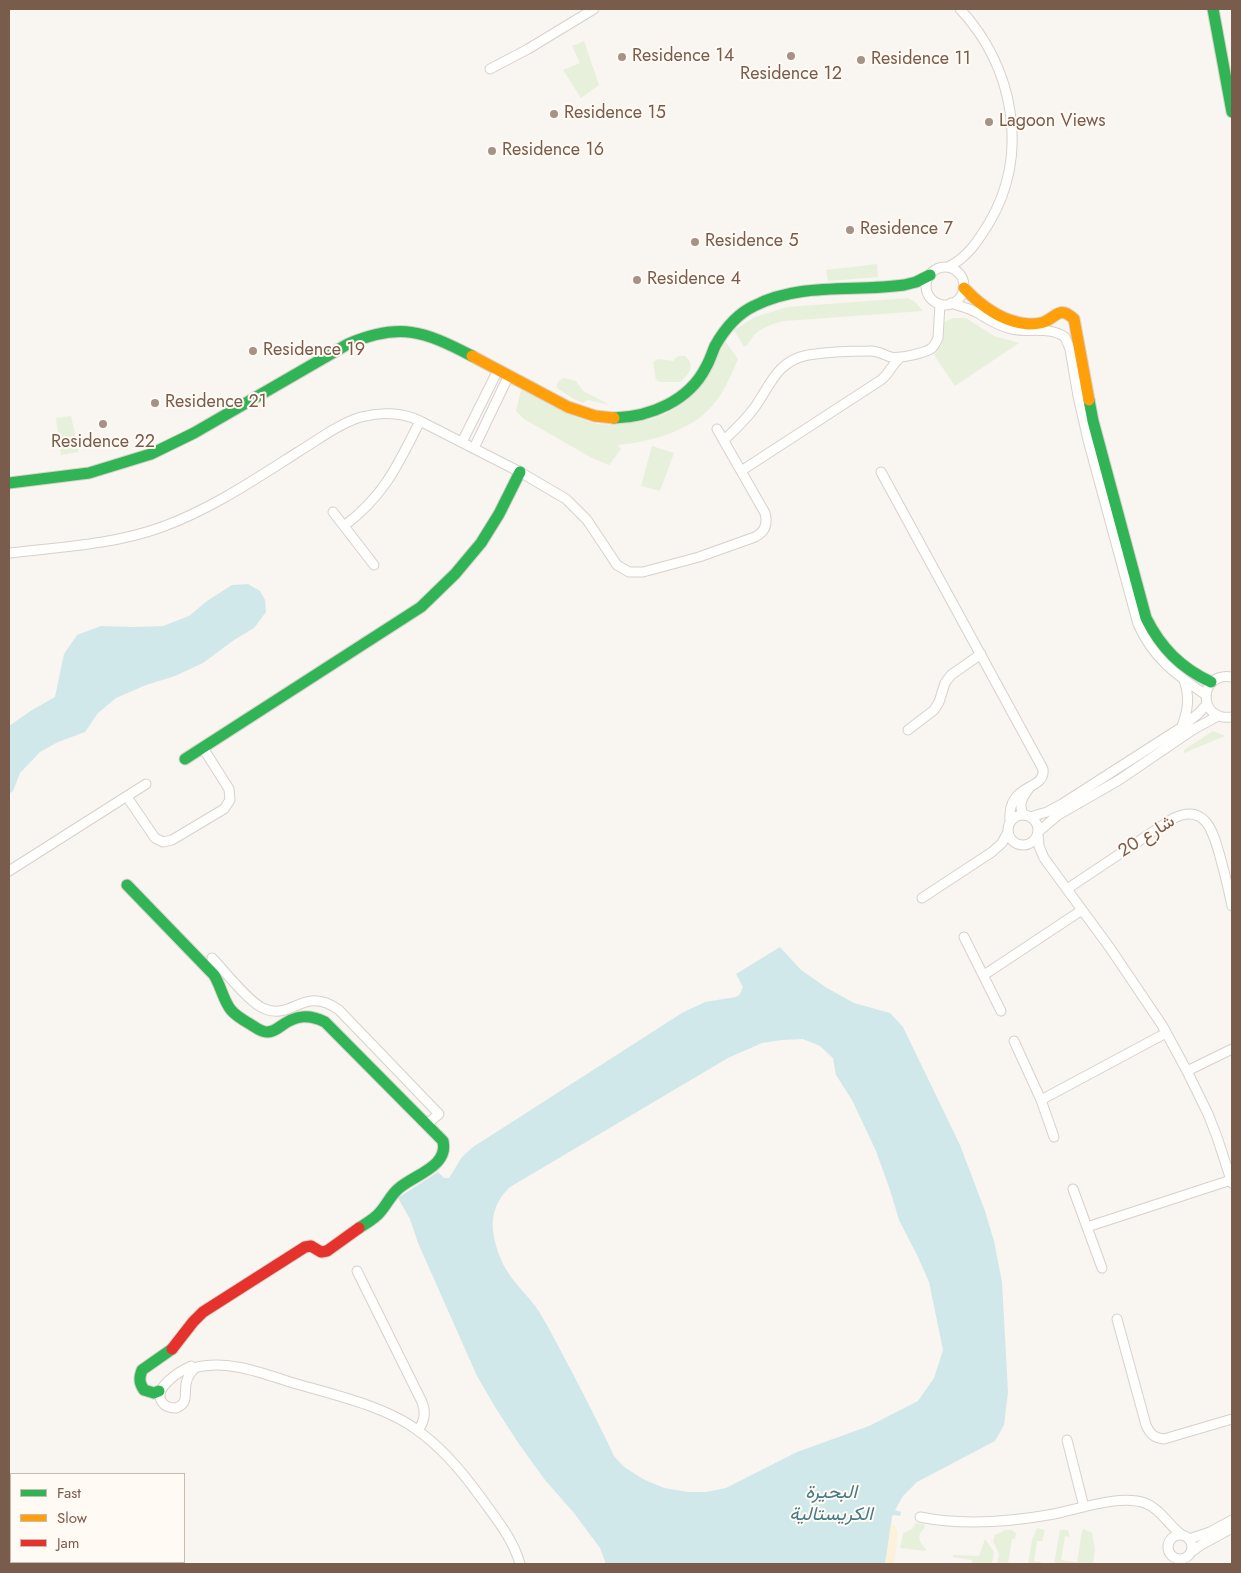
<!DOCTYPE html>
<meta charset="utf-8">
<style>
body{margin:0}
#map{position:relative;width:1241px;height:1573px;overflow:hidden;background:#f9f5f0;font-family:Jost,sans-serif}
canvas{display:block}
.frame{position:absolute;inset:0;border:10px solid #7a5c4d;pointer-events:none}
.legend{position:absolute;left:10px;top:1473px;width:175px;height:90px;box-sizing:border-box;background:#fffaf3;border:1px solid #cabbb1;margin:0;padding:6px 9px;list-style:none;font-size:15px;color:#7a5c4d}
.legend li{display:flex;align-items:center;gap:10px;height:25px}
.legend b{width:25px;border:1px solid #cabbb1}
</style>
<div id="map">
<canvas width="1241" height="1573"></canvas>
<div class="frame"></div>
<ul class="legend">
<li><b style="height:6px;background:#30b455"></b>Fast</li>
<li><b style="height:6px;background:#ff9f0a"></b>Slow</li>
<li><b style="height:6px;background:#e5322d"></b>Jam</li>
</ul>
</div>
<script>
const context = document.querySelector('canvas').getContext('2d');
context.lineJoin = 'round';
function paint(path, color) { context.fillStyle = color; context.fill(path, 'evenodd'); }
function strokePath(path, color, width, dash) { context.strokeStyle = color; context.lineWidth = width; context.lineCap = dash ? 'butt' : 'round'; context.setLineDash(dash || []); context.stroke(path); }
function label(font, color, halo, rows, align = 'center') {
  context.font = font + ' Jost,Vazirmatn,sans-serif'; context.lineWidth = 4; context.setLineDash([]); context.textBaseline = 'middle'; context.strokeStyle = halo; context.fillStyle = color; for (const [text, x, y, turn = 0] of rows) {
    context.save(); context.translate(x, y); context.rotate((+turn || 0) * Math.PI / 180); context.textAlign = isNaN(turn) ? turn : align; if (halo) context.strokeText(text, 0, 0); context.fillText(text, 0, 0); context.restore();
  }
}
const green = new Path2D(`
 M584 41 599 85 581 98 563 70 580 63 572 46Z
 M877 264 878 277 828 281 826 270Z
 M908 298 915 302 923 311 784 321C774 323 761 328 754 335 751 339 749 344 744 347L734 330 755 317 787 307Z
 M953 318H966L994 336 1019 343 955 386 934 355C944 343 945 339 942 323Z
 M725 341 738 359C731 376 724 392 712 406 691 431 649 442 618 445L621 449 609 465 590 457 524 419 516 411 521 390C544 400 574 419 598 424 608 425 619 424 629 423 685 418 701 386 725 341Z
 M678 356H685C696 366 689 373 681 382H660L656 380 653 362 658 359 673 361Z
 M564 378 576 381 583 391 610 405 588 400 583 403 574 399 557 388C556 382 559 380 564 378Z
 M71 416 79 452 61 455 56 418Z
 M652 446 674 453 660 491 641 486Z
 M1213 731 1225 736 1184 753V750Z
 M916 1523 924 1524 925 1528C916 1534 919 1543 926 1549V1551L900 1548 903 1533 912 1529Z
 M1037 1528 1045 1530 1042 1541H1037L1034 1561 1041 1562V1564H1028L1032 1540Z
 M1084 1529 1092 1533 1095 1549 1093 1564H1054L1060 1530H1068L1070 1537 1065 1536 1061 1560 1077 1562 1082 1531Z
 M1005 1530H1012L1016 1533 1015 1539H1012L1008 1564H997L999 1554 993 1541 995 1535Z
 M985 1539 994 1552 992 1564H972V1560L953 1557V1555L979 1556Z`);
const sand = new Path2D(`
 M891 1524 895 1526 898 1533 894 1564H885Z`);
const water = new Path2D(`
 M248 584 260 591 265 600 266 612 254 628 234 640 203 663 175 676 146 685 116 698 98 713 85 732 58 742 40 752 20 773 13 791 9 794V726L32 710 55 697 64 654 77 635 101 626 134 627 163 626 189 616 207 601 232 585Z
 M780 947 801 970 827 988 854 1003 890 1013 903 1027 960 1145 985 1211 994 1241 1002 1282 1008 1392 1004 1425 995 1441 917 1482 903 1496 895 1510 901 1512 900 1516 893 1515 892 1517 885 1564H606L600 1548 574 1513 545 1480 519 1444 495 1407 477 1376 418 1243 410 1219 398 1198 438 1172 444 1178H449L462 1157 473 1147 682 1013 705 1002 736 997 740 994 743 987 736 974ZM803 1039 820 1046 833 1058 836 1075 852 1100 876 1151 890 1190 899 1220 918 1257 929 1282 943 1350 934 1378 918 1401 869 1426 797 1452 726 1488 706 1492H688L664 1488 643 1479 624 1467 614 1456C601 1428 587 1401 573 1374 562 1354 552 1333 540 1313 528 1294 508 1279 500 1257 490 1231 488 1208 510 1187L728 1058 762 1043 782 1040Z`);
const street = new Path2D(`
 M490 69 528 49 594 9
 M948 267C967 258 978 241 989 223 1030 154 1014 67 960 9
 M926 286a19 19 0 1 1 38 0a19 19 0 1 1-38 0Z
 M951 303C959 306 968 308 976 312 988 319 998 326 1012 329 1030 333 1049 326 1065 337L1070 349 1078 396 1088 440 1138 624C1153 658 1175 674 1206 695
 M724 440C735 430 746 419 755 407 771 384 777 361 808 355 827 352 849 351 869 351 878 350 883 355 891 357 899 359 925 353 932 348 935 345 936 342 938 338L940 304
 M462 442 498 370
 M474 448 509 375
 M741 471 881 380C889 374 892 364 901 357
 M881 472 1043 769C1046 792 1006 781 1010 823
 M333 512 374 565
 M344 526C384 496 398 465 420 421
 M9 553C60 547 112 545 162 527 211 509 254 480 298 452 318 440 338 424 361 417 380 412 402 412 420 421L520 472 566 499 587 520 617 565 629 572H643L699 557 755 537C765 532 768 524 765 513L717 429
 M1232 677C1198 671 1197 722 1232 717
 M1182 726C1188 710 1190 697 1184 680
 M908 730 934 710 939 702 945 683 951 675 981 654
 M127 797 155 838 163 842 172 840 224 809 230 800 229 789 203 748
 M1024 815C1017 805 1023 796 1030 787
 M1008 830a15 15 0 1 1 30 0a15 15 0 1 1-30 0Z
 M1030 817 1047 812 1062 804 1182 727 1199 713 1207 704
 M1038 832 1058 815 1119 780 1194 729 1218 716
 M1038 833 1039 846 1044 858 1110 948 1162 1025 1187 1071 1208 1114 1217 1137 1232 1183
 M9 871 146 784
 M1067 889 1172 819C1207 801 1214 835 1221 860 1225 875 1229 891 1232 906
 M922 898 992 852 1002 843 1008 832
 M964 937 1001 1011
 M212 958C225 971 250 1004 265 1009 293 1020 304 985 339 1010L439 1114 427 1124
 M984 975 1082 910
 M1014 1041 1041 1100 1054 1137
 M1187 1071 1232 1049
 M1041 1100 1166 1033
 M1073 1189 1102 1268
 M1087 1227 1231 1180
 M357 1271 422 1402C426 1412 425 1421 418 1430
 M1117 1319 1146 1425C1150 1434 1154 1438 1164 1439L1232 1419
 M191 1366 194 1369C190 1373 187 1378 186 1384 184 1395 189 1403 176 1408 170 1408 165 1407 162 1402 152 1388 180 1371 191 1366Z
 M193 1368C226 1359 259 1372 290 1382 327 1393 386 1406 417 1430 443 1448 464 1474 482 1499 497 1520 513 1539 520 1564
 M1067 1440 1084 1507
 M920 1517C964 1526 1010 1522 1054 1514 1079 1509 1121 1494 1145 1503 1161 1509 1168 1525 1182 1535
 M1168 1547a12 12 0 1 1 24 0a12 12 0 1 1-24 0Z
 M1189 1539 1210 1532 1232 1520
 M1191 1552 1201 1545 1232 1528`);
const fast = new Path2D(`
 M1213 9 1232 112
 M1089 400 1093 421 1146 618C1161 648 1181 668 1211 682
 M614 418C650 417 689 401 706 367 710 360 712 353 715 346 724 330 737 314 754 306 799 282 855 292 904 285L916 282 930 275
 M9 483 89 473 151 454 194 433 348 344C400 322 424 331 472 356
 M185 759 421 607 455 574 481 543 499 514 520 472
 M127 885 214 975C221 986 223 1000 231 1010 236 1016 243 1020 250 1024 255 1027 261 1032 267 1032 273 1032 277 1029 281 1026 296 1015 309 1014 325 1022L443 1141C449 1167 413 1175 398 1189 391 1195 387 1204 381 1211 376 1218 367 1223 359 1228
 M159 1391 154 1393 144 1390C139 1383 139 1378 142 1370L172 1349`);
const slow = new Path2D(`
 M964 288C981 306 1003 322 1028 324 1033 324 1039 324 1044 322 1057 317 1059 305 1074 319L1089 400
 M472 356 568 407 595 416 614 418`);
const jam = new Path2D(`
 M172 1349 193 1322 203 1312 305 1247 311 1246 321 1252 327 1251 359 1228`);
const markers = [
 [791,56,5,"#a69286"],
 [622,57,5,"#a69286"],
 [861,60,5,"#a69286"],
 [554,114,5,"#a69286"],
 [989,122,5,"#a69286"],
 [492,151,5,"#a69286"],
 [850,230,5,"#a69286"],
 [695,242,5,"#a69286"],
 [637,280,5,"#a69286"],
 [253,351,5,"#a69286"],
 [155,403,5,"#a69286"],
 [103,424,5,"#a69286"]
];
const poiNames = [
 ["Residence 14",632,57],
 ["Residence 11",871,60],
 ["Residence 12",791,75,"center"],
 ["Residence 15",564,114],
 ["Lagoon Views",999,122],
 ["Residence 16",502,151],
 ["Residence 7",860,230],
 ["Residence 5",705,242],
 ["Residence 4",647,280],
 ["Residence 19",263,351],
 ["Residence 21",165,403],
 ["Residence 22",103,443,"center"]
];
const streetNames = [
 ["شارع 20",1147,837,-32]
];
const waterNames = [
 ["البحيرة",831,1493],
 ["الكريستالية",831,1515]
];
paint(green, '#e7f0db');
paint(sand, '#fbf2d9');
paint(water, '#d0e8ea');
strokePath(street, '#d7d1cb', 11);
strokePath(fast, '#d9d2cb', 13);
strokePath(slow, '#d9d2cb', 13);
strokePath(jam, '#d9d2cb', 13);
strokePath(street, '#fefefd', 9);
strokePath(fast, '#30b455', 11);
strokePath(slow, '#ff9f0a', 11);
strokePath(jam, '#e5322d', 11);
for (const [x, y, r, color] of markers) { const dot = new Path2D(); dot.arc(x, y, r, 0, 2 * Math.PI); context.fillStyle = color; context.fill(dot); strokePath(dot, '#fffaf3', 2); }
label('18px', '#7a5c4d', '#fffaf3', poiNames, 'left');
label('18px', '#7a5c4d', '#fffaf3', streetNames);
label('italic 19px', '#437c86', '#fffaf3', waterNames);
</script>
